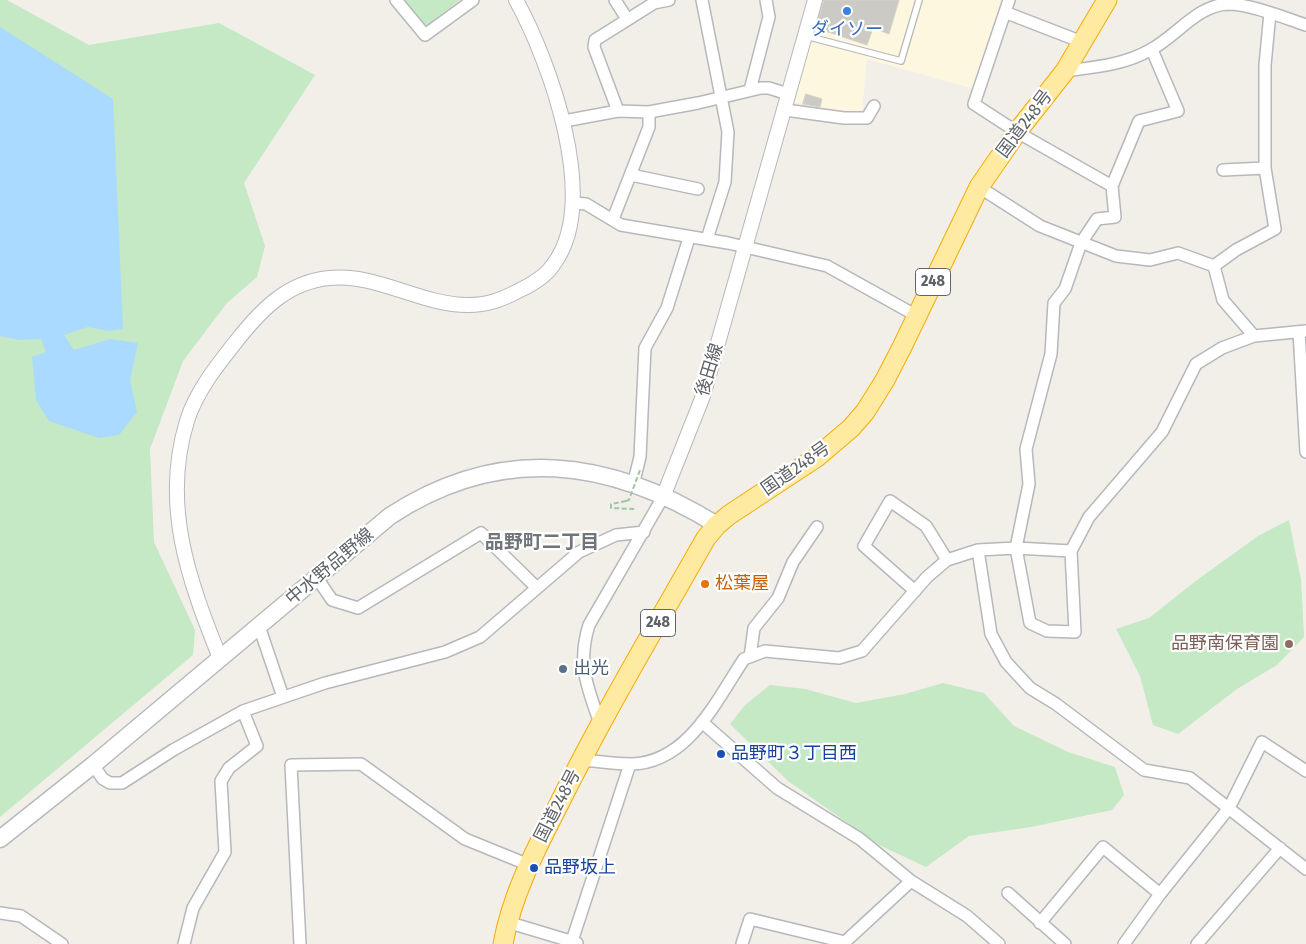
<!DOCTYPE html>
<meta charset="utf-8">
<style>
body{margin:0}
canvas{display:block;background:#f1efe8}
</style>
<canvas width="1306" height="944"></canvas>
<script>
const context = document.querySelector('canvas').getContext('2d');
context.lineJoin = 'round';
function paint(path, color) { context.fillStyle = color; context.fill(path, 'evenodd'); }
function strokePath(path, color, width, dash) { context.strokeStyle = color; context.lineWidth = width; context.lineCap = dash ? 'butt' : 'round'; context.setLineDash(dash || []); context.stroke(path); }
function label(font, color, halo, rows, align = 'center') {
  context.font = font + ' "Fira Sans Condensed","Noto Sans JP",sans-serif'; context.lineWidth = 4.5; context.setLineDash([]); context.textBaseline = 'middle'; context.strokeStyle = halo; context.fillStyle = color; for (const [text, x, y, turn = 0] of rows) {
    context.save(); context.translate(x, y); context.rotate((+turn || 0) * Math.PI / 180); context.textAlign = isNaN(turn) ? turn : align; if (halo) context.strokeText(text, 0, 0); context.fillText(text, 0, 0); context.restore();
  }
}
const commercial = new Path2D(`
 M820 0H1005L975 89 867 59 862 112 844 114 790 101Z`);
const green = new Path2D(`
 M0 0H7L89 45 219 23 315 75 244 183 265 246 257 277 227 303 183 361 150 449 154 542 195 630 193 655 0 817Z
 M402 0H460L425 27Z
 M1289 520 1301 580 1304 637 1277 665 1237 689 1178 734 1153 725 1140 676 1116 629 1149 618 1197 580 1258 536Z
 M943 683 984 693 1014 726 1068 752 1115 767 1124 795 1112 810 1031 827 969 836 926 867 879 845 788 781 730 724 745 705 770 685 805 689 856 703 905 694Z`);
const water = new Path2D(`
 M0 27 113 99 123 329 109 331 88 327 64 335 74 350 110 339 138 343 130 380 137 412 119 435 99 438 49 421 36 400 32 357 46 352 41 339 20 340 0 336Z`);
const building = new Path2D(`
 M824 0H899L889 34 873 28 867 45 816 28Z
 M806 94 822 99 820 107 803 104Z`);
const path = new Path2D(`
 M626 501 611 504V508L636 509`);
const service = new Path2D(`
 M806 36 901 61 919 0`);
const minor = new Path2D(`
 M396 0 425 35 473 0
 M615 0 627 19
 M702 0 728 132 725 182 707 239
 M1009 0 974 104 1017 132 1112 186
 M1007 13 1082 42
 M1065 71C1095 67 1124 65 1150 50 1176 37 1197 5 1228 4 1250 4 1285 18 1306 25
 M750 90 769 17 766 0
 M785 110 844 118H867L874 106
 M618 111 594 47 595 40 654 3 669 0
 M564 121 618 111 649 112 698 103 761 88H769L788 94
 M1223 170 1265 168
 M631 175 698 189
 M979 187 1040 226 1116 256 1150 260 1178 253 1214 266
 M573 203 586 204 621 225 728 243 827 266 917 316
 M613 219 649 127V112
 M1214 266 1236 250 1275 229 1265 168V65L1270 13
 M1214 266 1223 300 1254 336
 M1299 332 1306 452
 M633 485 640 457 645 348 667 308 689 238
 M978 550 991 634 1006 662 1030 688 1056 704 1144 770 1190 778 1306 869
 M1071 551 1075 632 1047 631 1030 623 1016 548 1029 484 1026 449 1051 354 1054 303 1065 289 1081 243 1097 219 1115 217 1112 186 1139 121 1178 111 1152 50
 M317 578 332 600 358 608 481 533 536 587
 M915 591 864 546 890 501 926 526 947 560
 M259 626 283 697
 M750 657 754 628 778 598 793 562 817 527
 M702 722 777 788 860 839 911 881 967 916 999 944
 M600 723C587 687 577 663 589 625L663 497
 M581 760C597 761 614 764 631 764 688 763 716 701 744 659L765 651 839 658 862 651 927 577 947 560 978 550 1016 548 1071 551 1089 517 1162 432 1196 364 1222 348 1254 336 1306 331
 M93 765 103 779 110 783H122L173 750 243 711 325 683 445 652 480 637 579 552 616 535 644 532
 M1008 893 1065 944
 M0 913 21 916 62 944
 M507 922 577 943
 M1040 923 1103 847 1160 894
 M184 944 193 908 225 852 221 781 229 768 257 746 243 711
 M300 944 291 765 361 764 465 839 529 865
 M571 944 630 764
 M742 944 750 919 845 942 911 881
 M1124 944 1160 894 1229 808 1262 742 1306 771
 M1197 944 1280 848`);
const tertiary = new Path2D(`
 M663 497 703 396 815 0
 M220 658C189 581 161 505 187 421 196 391 219 363 238 339 262 309 288 282 329 278 377 273 420 305 468 305 487 305 501 300 518 291 531 285 545 277 553 265 601 202 550 62 516 0`);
const secondary = new Path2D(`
 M0 839 93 765 390 516C500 444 609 458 717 525`);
const trunk = new Path2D(`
 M503 944C512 894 536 849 559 804 604 713 656 626 706 538L717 525 729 515 817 457 851 428 865 412 885 380 902 347 979 187 1017 132 1065 71 1107 0`);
const pathBridge = new Path2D(`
 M626 501 629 500 640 470`);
const markers = [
 [847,11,5,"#3f7fe0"],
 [705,584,5,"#e8710a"],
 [1289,644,5,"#8d6e63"],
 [563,669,5,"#5c6f8a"],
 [721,754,5,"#1a4fb4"],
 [534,868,5,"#1a4fb4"]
];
const shields = [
 [933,282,35],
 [658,623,35]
];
const shieldNames = [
 ["248",933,282],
 ["248",658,623]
];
const shopNames = [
 ["ダイソー",847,30]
];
const streetNames = [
 ["国道248号",1025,124,-53],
 ["後田線",710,370,-73],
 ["国道248号",796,469,-35],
 ["中水野品野線",330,567,-40],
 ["国道248号",558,806,-63]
];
const foodNames = [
 ["松葉屋",715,584]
];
const educationNames = [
 ["品野南保育園",1279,644]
];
const serviceNames = [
 ["出光",573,669]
];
const transitNames = [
 ["品野町３丁目西",731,754],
 ["品野坂上",544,868]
];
const neighbourhoodNames = [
 ["品野町二丁目",542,543]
];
paint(commercial, '#fef7e0');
paint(green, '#c5e8c5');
paint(water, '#aadaff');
paint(building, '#cccac5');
strokePath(building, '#d6d1c6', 1);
strokePath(service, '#b5b8bc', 8);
strokePath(minor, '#b5b8bc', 14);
strokePath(tertiary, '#b5b8bc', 16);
strokePath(secondary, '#b6babf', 19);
strokePath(trunk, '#f9ab00', 21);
strokePath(path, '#9cc7a9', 2, [5, 2.5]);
strokePath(service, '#fff', 5.5);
strokePath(minor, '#fff', 11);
strokePath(tertiary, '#fff', 14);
strokePath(secondary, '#fff', 16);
strokePath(trunk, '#feeaa1', 19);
strokePath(pathBridge, '#9cc7a9', 2, [5, 2.5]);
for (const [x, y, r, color] of markers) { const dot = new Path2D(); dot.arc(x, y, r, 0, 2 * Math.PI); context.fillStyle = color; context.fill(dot); strokePath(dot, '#fff', 2); }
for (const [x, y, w] of shields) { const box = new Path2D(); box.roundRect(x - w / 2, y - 13.5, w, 27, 4); context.fillStyle = '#fff'; context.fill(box); strokePath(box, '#5f6368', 1); }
label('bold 16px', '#5f6368', null, shieldNames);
label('18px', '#366cbe', '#fff', shopNames);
label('18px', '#5f6368', '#fff', streetNames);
label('18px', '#c56008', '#fff', foodNames, 'left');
label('18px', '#785e54', '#fff', educationNames, 'right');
label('18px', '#4e5e75', '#fff', serviceNames, 'left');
label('18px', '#164399', '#fff', transitNames, 'left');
label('bold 19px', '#70757a', '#fff', neighbourhoodNames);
</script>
